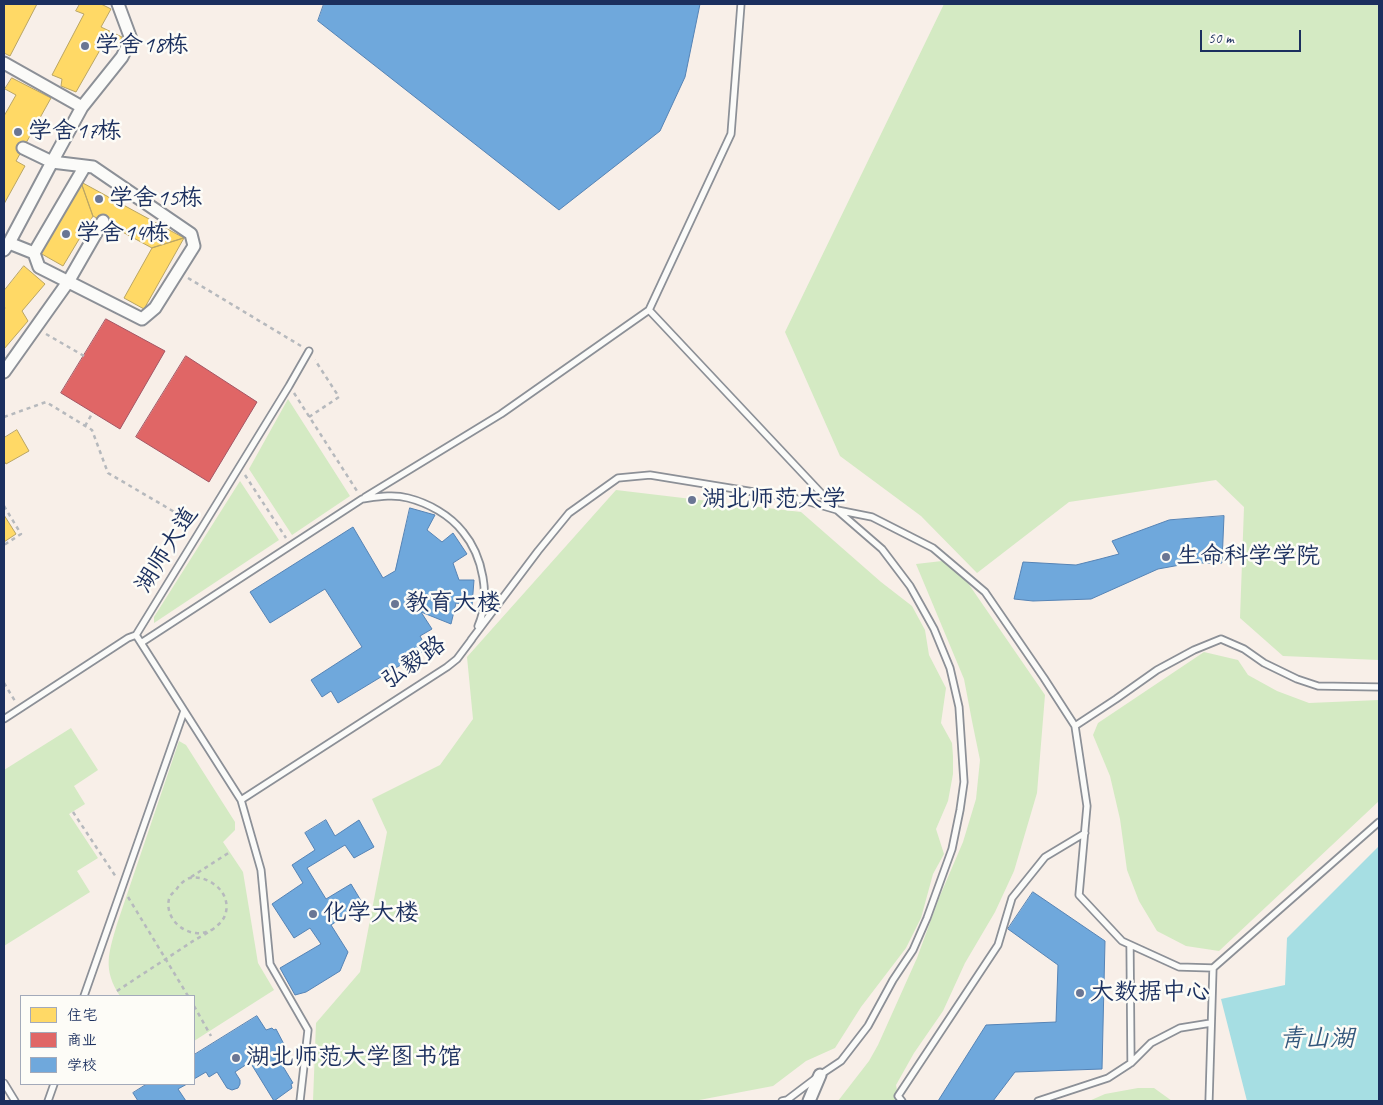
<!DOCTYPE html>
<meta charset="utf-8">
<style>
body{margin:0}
#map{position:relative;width:1383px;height:1105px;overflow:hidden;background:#fcfbf8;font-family:Caveat,"LXGW WenKai TC",sans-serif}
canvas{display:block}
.frame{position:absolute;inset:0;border:5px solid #1b2f5e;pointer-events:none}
.legend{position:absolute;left:20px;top:995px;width:175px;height:90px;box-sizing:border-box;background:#fdfcf7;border:1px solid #a3aaba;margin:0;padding:6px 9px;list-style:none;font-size:15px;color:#1b2f5e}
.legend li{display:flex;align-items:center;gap:10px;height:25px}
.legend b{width:25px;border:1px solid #a3aaba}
.scale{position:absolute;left:1200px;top:30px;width:101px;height:22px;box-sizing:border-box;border:2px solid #1b2f5e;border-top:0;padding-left:6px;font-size:15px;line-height:18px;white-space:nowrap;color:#1b2f5e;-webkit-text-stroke:4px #fdfcf7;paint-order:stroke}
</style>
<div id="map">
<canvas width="1383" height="1105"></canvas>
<div class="frame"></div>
<ul class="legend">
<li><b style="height:14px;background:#ffd966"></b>住宅</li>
<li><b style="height:14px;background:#e06666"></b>商业</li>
<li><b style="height:14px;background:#6fa8dc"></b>学校</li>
</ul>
<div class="scale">50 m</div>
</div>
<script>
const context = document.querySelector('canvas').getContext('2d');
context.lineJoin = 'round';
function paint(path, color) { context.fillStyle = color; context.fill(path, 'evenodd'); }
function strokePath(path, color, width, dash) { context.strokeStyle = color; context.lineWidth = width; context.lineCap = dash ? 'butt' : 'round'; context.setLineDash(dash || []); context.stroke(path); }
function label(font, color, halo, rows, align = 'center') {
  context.font = font + ' Caveat,"LXGW WenKai TC",sans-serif'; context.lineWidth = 5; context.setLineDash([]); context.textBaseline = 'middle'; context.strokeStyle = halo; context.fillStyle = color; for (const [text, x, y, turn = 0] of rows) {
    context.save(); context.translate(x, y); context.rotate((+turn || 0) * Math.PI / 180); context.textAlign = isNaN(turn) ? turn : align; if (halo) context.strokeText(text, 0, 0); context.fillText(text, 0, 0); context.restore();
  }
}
const built = new Path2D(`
 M4 4H1379V1101H4ZM21 996H194V1084H21Z`);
const green = new Path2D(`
 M944 4H1379V660L1283 656 1240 618 1244 507 1216 480 1069 502 977 573 921 516 840 456 785 332Z
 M288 399 350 496 292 535 249 469Z
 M240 481 279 540 154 623V617Z
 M616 490 801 512 881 582 912 606 925 630 929 655 946 688 941 723 952 743 953 756V774L948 801 936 829 944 854 933 874 921 918 906 948 861 1007 835 1048 806 1061 773 1086 694 1101H313L316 1023 360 972 387 832 372 799 440 765 473 719 467 657Z
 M942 561 959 570 1045 695 1037 793 1014 871 995 912 965 963 943 1011 914 1053 896 1085 899 1101H838L869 1061 878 1045 917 958 939 898 963 842 976 799 980 760 972 721 964 679 916 564Z
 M1204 652 1238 660 1248 675 1277 691 1309 703 1379 700V801L1219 951 1186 946 1157 931 1139 901 1127 870 1120 819 1110 776 1093 735 1098 723Z
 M71 728 98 770 74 786 85 804 69 814 98 858 77 871 90 892 4 946V770Z
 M179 741 186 745 235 822V830L223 842 243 872 258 963 274 990 194 1041V996H120C102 969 109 952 117 924Z
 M1138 1088H1154L1172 1101H1089L1105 1094Z`);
const water = new Path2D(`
 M1379 846V1101H1247L1221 999 1285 985 1287 938Z`);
const homes = new Path2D(`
 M4 4H37L10 56 4 53Z
 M80 4H101L111 9 101 27 122 37 119 49 104 43 76 92 61 86 62 79 52 75 84 14 76 11Z
 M12 78 51 98 16 161 25 166 4 204V116L16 95 5 89Z
 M81 182 93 216 63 266 40 253Z
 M81 182 184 238 152 248 93 216Z
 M184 238 144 309 124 298 152 248Z
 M24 266 45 284 22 311 28 321 4 349V310L5 308 4 306V291Z
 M17 430 29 451 6 464 4 461V438Z
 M4 515 16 534 4 542Z`);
const shops = new Path2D(`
 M106 319 165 351 120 429 61 393Z
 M186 356 257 402 209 482 136 437Z`);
const schools = new Path2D(`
 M324 4H700L685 77 660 131 559 210 318 21Z
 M410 508 435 515 427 530 442 542 453 533 467 554 453 563 459 580H474L472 606 456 603 451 624 421 612 432 629 420 636 427 649 338 703 331 691 322 697 311 680 362 647 325 589 270 623 250 592 353 527 383 578 395 571Z
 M1224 516 1222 563H1191L1158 569 1091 599 1033 601 1014 599 1023 562 1076 565 1100 559 1119 554 1112 541 1169 520Z
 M326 820 335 836 359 820 374 847 354 858 345 845 307 868 326 899 351 884 363 904 331 925 348 952 340 971 306 992 295 995 280 968 321 944 310 928 294 938 272 904 303 883 292 865 315 850 305 833Z
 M1033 892 1105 941 1102 1069 1015 1072 993 1101H938L986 1025 1056 1022 1058 965 1008 929Z
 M257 1016 266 1030 272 1028 274 1030 276 1029 286 1048 276 1055 293 1083 291 1084 292 1088 274 1101 250 1062 235 1072 240 1080V1084L238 1088 232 1090 227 1088 217 1072 209 1077 206 1072 194 1079V1055Z
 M147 1084H187L178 1089 186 1101H138L133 1093Z`);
const path = new Path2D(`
 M188 278 301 346
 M46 334 84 356
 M294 393 357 491
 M4 417 46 402 92 430 108 473 195 524
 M309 417 339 397 315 360
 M85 426 93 412
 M245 475 286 538
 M4 506 21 534 4 545
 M4 683 15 701
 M73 812 116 877
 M191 877 230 852
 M128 897 188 996
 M117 991C141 975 166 959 190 943 199 937 211 932 219 924 231 913 228 894 215 885 209 880 199 876 190 878 185 879 179 885 176 890 173 893 170 895 169 899 165 916 180 932 196 933 202 934 206 932 211 930
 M194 1006 211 1036`);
const lane = new Path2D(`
 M649 310 837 510 882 549 910 586 934 629 950 668 959 707 964 782 960 810 952 849 927 918 913 950 893 980 868 1026 841 1061 820 1075 787 1100 782 1101
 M365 497 501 414 649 310 731 134 741 4
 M136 635 241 800 261 870 270 964 308 1030 300 1101
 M471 640 538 551 569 513 618 478 650 475 803 500 837 510 872 517 933 548 985 592 1044 678 1075 726 1087 806 1079 895 1122 941 1179 967 1213 968 1379 822
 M141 643 362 499C377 497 393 494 408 498 428 503 450 515 463 532 483 556 491 597 478 626
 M4 719 128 638 136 635 289 386 309 351
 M1075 726 1116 699 1157 670 1194 650 1221 639 1244 649 1264 663 1297 679 1318 686 1379 687
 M241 800 447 667 457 659 472 639
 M1130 945 1131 1063
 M84 996 184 711
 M4 1083 15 1101
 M48 1101 54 1084
 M902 1101 898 1096 998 945 1012 898 1045 857 1085 833
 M1038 1101 1108 1078 1131 1063 1151 1043 1180 1028 1211 1023
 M1209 1101 1213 968`);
const street = new Path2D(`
 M4 63 82 107 122 57 131 39 118 4
 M23 148 52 162 82 107
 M9 243 34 253 39 267 142 319 155 308 194 246 191 234 93 167 85 166 34 253
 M4 250 9 243 52 162 85 166
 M4 372 68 282 103 221
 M809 1101 820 1075`);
const markers = [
 [85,46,5,"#6a7694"],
 [18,132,5,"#6a7694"],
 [99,199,5,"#6a7694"],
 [66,234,5,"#6a7694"],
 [692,500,5,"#6a7694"],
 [1166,557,5,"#6a7694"],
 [395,604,5,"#6a7694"],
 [313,914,5,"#6a7694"],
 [1080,993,5,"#6a7694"],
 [236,1058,5,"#6a7694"]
];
const poiNames = [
 ["学舍18栋",95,46],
 ["学舍17栋",28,132],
 ["学舍15栋",109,199],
 ["学舍14栋",76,234],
 ["湖北师范大学",702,500],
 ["生命科学学院",1176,557],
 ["教育大楼",405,604],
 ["化学大楼",323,914],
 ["大数据中心",1090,993],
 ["湖北师范大学图书馆",246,1058]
];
const streetNames = [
 ["湖师大道",167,550,-58],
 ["弘毅路",414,663,-36]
];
const waterNames = [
 ["青山湖",1317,1039]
];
paint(built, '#f8efe8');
paint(green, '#d4eac3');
paint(water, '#a6dee3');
paint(homes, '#ffd966');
strokePath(homes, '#bba664', 1);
paint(shops, '#e06666');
strokePath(shops, '#a55664', 1);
paint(schools, '#6fa8dc');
strokePath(schools, '#5684b6', 1);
strokePath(lane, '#8c9097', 9);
strokePath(street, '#8c9097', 15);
strokePath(path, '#b6b9bd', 2.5, [4, 4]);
strokePath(lane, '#fbfbf9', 5.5);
strokePath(street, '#fbfbf9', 11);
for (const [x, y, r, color] of markers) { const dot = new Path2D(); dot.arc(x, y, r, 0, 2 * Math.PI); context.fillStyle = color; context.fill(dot); strokePath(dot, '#fdfcf7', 2); }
label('24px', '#1b2f5e', '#fdfcf7', poiNames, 'left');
label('24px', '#1b2f5e', '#fdfcf7', streetNames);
label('italic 25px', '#34587d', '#fdfcf7', waterNames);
</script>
